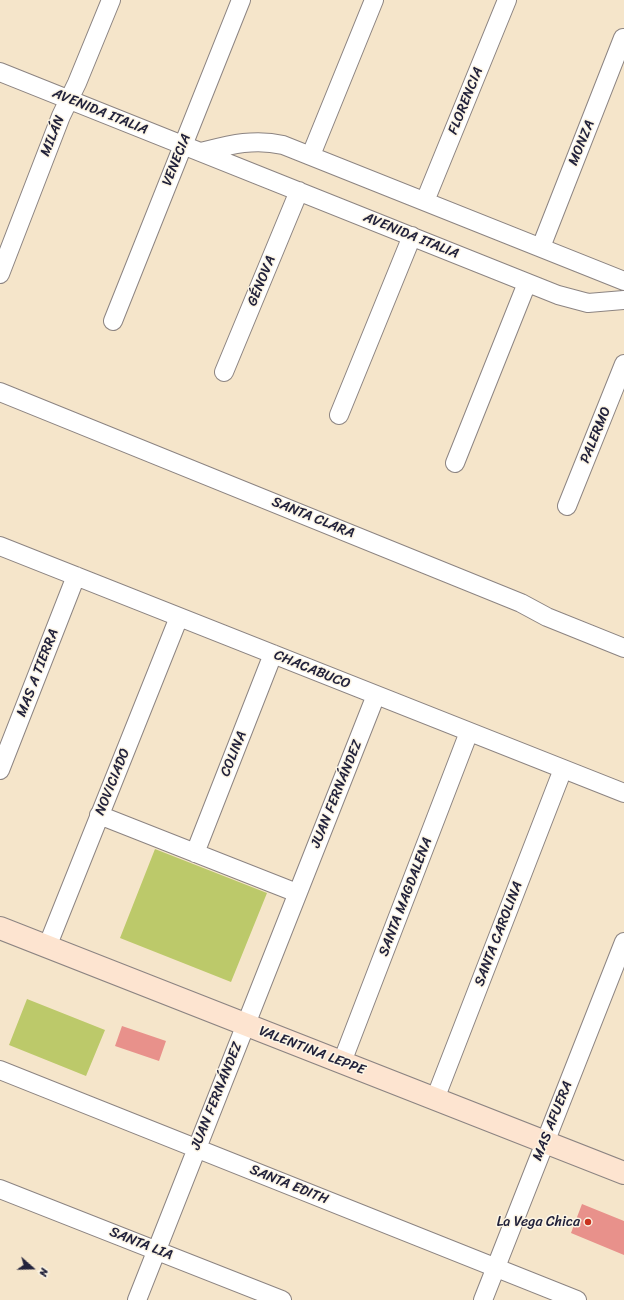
<!DOCTYPE html>
<meta charset="utf-8">
<style>
body{margin:0}
#map{position:relative;width:624px;height:1300px;overflow:hidden;background:#f5e5ca;font-family:Sriracha,sans-serif}
canvas{display:block}
.north{position:absolute;left:12px;top:1248px;width:40px;height:40px;-webkit-text-stroke:3px #fcf5e5;paint-order:stroke;rotate:110deg;font-size:11px;font-weight:700;line-height:16px;text-align:center;color:#22223b}
.north::after{content:'';display:block;margin:auto;width:14px;height:18px;background:#22223b;clip-path:polygon(50% 0,100% 100%,50% 72%,0 100%)}
</style>
<div id="map">
<canvas width="624" height="1300"></canvas>
<div class="north">N</div>
</div>
<script>
const context = document.querySelector('canvas').getContext('2d');
context.lineJoin = 'round';
function paint(path, color) { context.fillStyle = color; context.fill(path, 'evenodd'); }
function strokePath(path, color, width, dash) { context.strokeStyle = color; context.lineWidth = width; context.lineCap = dash ? 'butt' : 'round'; context.setLineDash(dash || []); context.stroke(path); }
function label(font, color, halo, rows, align = 'center') {
  context.font = font + ' Sriracha,sans-serif'; context.lineWidth = 3; context.setLineDash([]); context.textBaseline = 'middle'; context.strokeStyle = halo; context.fillStyle = color; for (const [text, x, y, turn = 0] of rows) {
    context.save(); context.translate(x, y); context.rotate((+turn || 0) * Math.PI / 180); context.textAlign = isNaN(turn) ? turn : align; if (halo) context.strokeText(text, 0, 0); context.fillText(text, 0, 0); context.restore();
  }
}
const green = new Path2D(`
 M155 849 267 893 231 982 120 938Z
 M27 999 105 1030 86 1076 9 1045Z`);
const building = new Path2D(`
 M122 1026 166 1041 159 1061 115 1046Z
 M582 1204 624 1221V1255L571 1233Z`);
const street = new Path2D(`
 M0 72 558 295 588 303 624 300
 M201 152C229 145 254 138 283 145L624 281
 M311 155 374 0
 M425 201 507 0
 M541 247 623 38
 M0 274 61 116 77 83 111 0
 M113 321 241 0
 M224 372 299 191
 M0 392 521 603 547 617 624 648
 M339 415 412 236
 M455 463 527 283
 M567 506 624 364
 M0 546 624 793
 M0 770 76 576
 M99 815 297 893
 M195 853 273 654
 M47 947 179 617
 M342 1062 469 732
 M0 1070 577 1300
 M435 1099 563 769
 M0 1189 282 1300
 M137 1300 376 695
 M483 1300 624 942`);
const secondary = new Path2D(`
 M0 928 624 1173`);
const markers = [
 [588,1222,4,"#c8321e"]
];
const streetNames = [
 ["FLORENCIA",466,101,-68],
 ["AVENIDA ITALIA",100,112,22],
 ["MILÁN",53,136,-68],
 ["MONZA",582,143,-68],
 ["VENECIA",177,160,-68],
 ["AVENIDA ITALIA",411,236,22],
 ["GÉNOVA",262,281,-68],
 ["PALERMO",596,435,-68],
 ["SANTA CLARA",313,518,22],
 ["CHACABUCO",312,670,22],
 ["MAS A TIERRA",38,673,-69],
 ["COLINA",234,754,-68],
 ["NOVICIADO",113,782,-68],
 ["JUAN FERNÁNDEZ",337,794,-68],
 ["SANTA MAGDALENA",406,897,-69],
 ["SANTA CAROLINA",499,934,-69],
 ["VALENTINA LEPPE",312,1051,21],
 ["JUAN FERNÁNDEZ",217,1096,-68],
 ["MAS AFUERA",553,1121,-68],
 ["SANTA EDITH",289,1185,22],
 ["SANTA LIA",141,1244,22]
];
const poiNames = [
 ["La Vega Chica",580,1222]
];
paint(green, '#bcc96a');
paint(building, '#e8918b');
strokePath(street, '#8c8482', 20);
strokePath(secondary, '#8c8482', 24);
strokePath(street, '#fff', 18);
strokePath(secondary, '#fde4d0', 22);
for (const [x, y, r, color] of markers) { const dot = new Path2D(); dot.arc(x, y, r, 0, 2 * Math.PI); context.fillStyle = color; context.fill(dot); strokePath(dot, '#fcf5e5', 1.5); }
label('14px', '#22223b', '#fcf5e5', streetNames);
label('14px', '#22223b', '#fcf5e5', poiNames, 'right');
</script>
